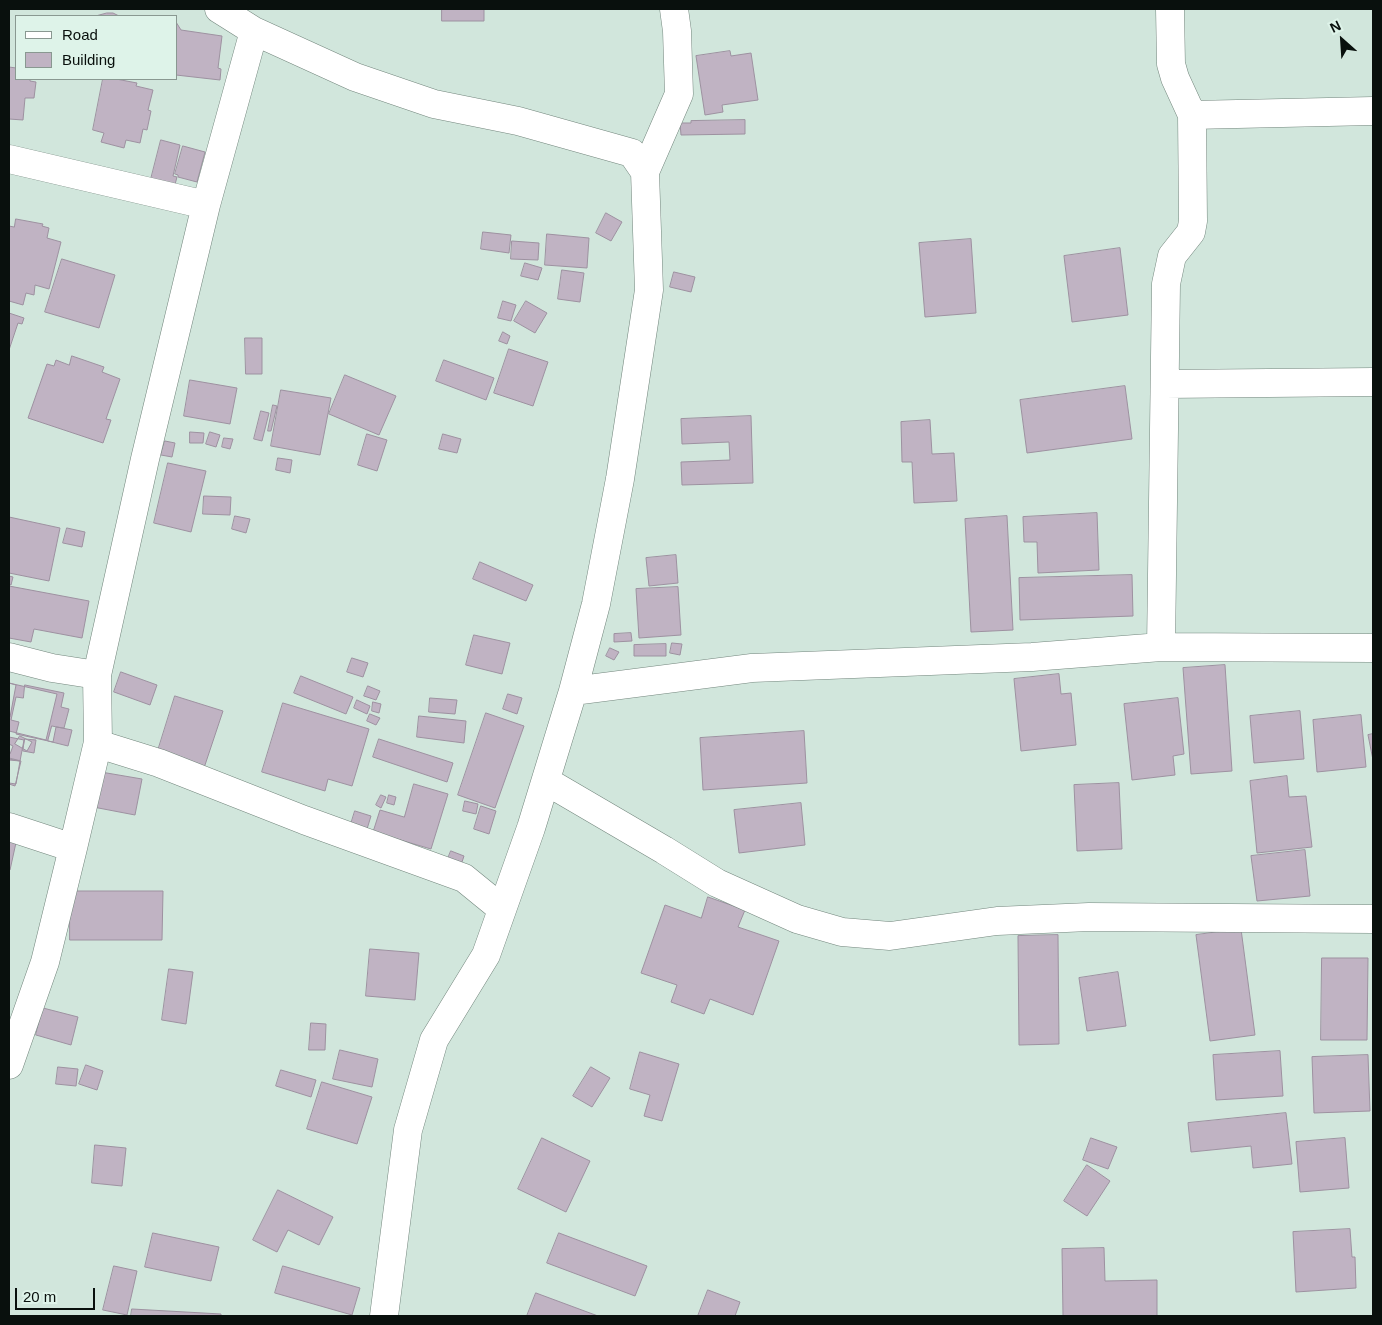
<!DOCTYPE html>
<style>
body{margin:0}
#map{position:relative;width:1382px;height:1325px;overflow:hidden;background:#d1e6dc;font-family:Helvetica,sans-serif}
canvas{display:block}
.frame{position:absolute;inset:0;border:10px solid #09100d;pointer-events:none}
.legend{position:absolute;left:15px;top:15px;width:162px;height:65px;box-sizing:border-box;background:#def3e9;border:1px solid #899891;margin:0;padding:6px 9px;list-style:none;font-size:15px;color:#09100d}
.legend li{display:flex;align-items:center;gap:10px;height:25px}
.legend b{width:25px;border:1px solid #899891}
.north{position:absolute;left:1317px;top:15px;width:50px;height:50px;-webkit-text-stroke:4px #def3e9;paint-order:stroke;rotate:334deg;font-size:14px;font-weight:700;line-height:20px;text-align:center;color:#09100d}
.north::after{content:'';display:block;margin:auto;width:18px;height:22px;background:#09100d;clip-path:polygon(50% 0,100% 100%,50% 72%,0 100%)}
.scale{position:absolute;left:15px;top:1288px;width:80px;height:22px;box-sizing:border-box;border:2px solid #09100d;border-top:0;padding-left:6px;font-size:15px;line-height:18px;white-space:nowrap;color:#09100d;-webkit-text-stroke:4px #def3e9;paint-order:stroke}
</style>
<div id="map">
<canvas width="1382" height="1325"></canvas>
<div class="frame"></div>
<ul class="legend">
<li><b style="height:6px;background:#fff"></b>Road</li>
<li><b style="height:14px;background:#c0b3c3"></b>Building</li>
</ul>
<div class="north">N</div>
<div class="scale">20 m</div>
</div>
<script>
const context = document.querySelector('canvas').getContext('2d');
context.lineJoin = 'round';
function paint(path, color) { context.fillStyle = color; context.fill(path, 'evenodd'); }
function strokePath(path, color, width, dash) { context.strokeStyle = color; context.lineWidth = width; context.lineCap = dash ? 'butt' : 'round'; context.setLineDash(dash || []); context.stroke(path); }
const building = new Path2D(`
 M442 9H484V21H442Z
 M107 13H113L119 16H96Z
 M176 22 181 30 222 36 218 68 221 69 220 80 176 75Z
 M730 51 731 56 751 53 758 100 722 105 723 112 705 115 696 56Z
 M9 67 16 68V79H30V81L36 82 34 98H25L23 120 9 119Z
 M103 79H116L137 83 136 86 153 90 148 110 151 111 147 130 143 129 140 143 126 140 124 148 101 142 104 133 93 130Z
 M745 120V134L681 135 680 123H691V121Z
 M161 140 180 145 173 176 177 177 173 192 149 187Z
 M183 146 205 152 197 182 178 177V175L175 174Z
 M606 213 622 222 611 241 596 233Z
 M16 219 43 224 42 226 49 228 47 238 61 242 49 289 35 285 34 295 26 293 23 305 9 301V226L14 227Z
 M483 232 511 235 509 253 481 249Z
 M547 234 589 238 587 268 545 265Z
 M971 239 976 313 925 317 919 243Z
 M512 241 539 243 538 260 511 259Z
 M1120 248 1128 315 1072 322 1064 256Z
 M62 259 115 275 99 328 45 312Z
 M525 263 542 268 538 280 521 276Z
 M562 270 584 273 580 302 558 299Z
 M674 272 695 277 691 292 670 287Z
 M503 301 516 305 511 321 498 318Z
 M526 301 547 313 535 333 514 321Z
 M9 313 24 318 22 324 18 323 9 350Z
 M503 332 510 336 507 344 499 341Z
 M245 338H262V374H246Z
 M509 349 548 362 533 406 494 393Z
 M72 356 104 367 102 372 120 379 106 419 111 420 103 443 28 418 47 364 54 366 56 360 69 365Z
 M444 360 494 378 486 400 436 381Z
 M345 375 396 396 379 435 329 414Z
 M190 380 237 388 230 424 184 416Z
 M1125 386 1132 439 1027 453 1020 400Z
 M281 390 331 398 320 455 271 446Z
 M273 405 277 406 271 431H268Z
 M261 411 269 413 262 441 254 439Z
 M751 416 753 483 682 485 681 462 730 460 729 442 682 444 681 419Z
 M930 420 932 454 954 453 957 501 914 503 912 462H902L901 422Z
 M190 432 204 433 203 443H190Z
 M210 432 220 435 216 447 206 444Z
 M367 434 387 440 377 471 358 465Z
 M443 434 461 439 457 453 439 449Z
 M224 438 233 439 230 449 222 447Z
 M165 441 175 443 172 457 161 455Z
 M278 458 292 460 290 473 276 470Z
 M168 463 206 471 191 532 154 523Z
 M204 496 231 497 230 515 203 514Z
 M1097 513 1099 570 1038 573 1037 542H1024L1023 517Z
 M235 516 250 519 246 533 232 529Z
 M1007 516 1013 630 971 632 965 519Z
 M9 517 60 528 49 581 9 573Z
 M67 528 85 532 82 547 63 543Z
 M676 555 678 583 649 586 646 558Z
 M480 562 533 585 526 601 473 579Z
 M1132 575 1133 616 1020 620 1019 578Z
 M9 576 13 577 11 585 9 584Z
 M9 586 89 601 82 638 34 629 31 642 9 638Z
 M678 587 681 635 639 638 636 589Z
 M631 633 632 641 614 642V634Z
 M474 635 510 643 502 674 466 665Z
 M672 643 682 644 680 655 670 653Z
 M666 644V656H634V645Z
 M610 648 619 652 614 660 606 656Z
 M352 658 368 663 363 677 347 672Z
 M1225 665 1232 771 1191 774 1183 668Z
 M121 672 157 685 150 705 114 692Z
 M1059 674 1061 694 1071 693 1076 745 1021 751 1014 679Z
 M301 676 353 697 346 714 294 693Z
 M9 683 57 694 46 740 9 731Z
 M9 683 16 685 10 717H9Z
 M25 685 64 693 61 707 69 709 64 728 56 727 53 742 16 734 19 722 11 720 16 697 23 698Z
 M368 686 380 691 376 700 364 696Z
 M508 694 522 698 517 714 503 709Z
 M175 696 223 711 203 771 156 757Z
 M430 698 457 700 455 714 429 712Z
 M1178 698 1184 754 1173 756 1175 775 1132 780 1124 704Z
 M357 700 370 706 367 714 354 708Z
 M373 702 381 704 379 713 372 711Z
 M283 703 369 729 352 786 328 779 325 791 262 772Z
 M1300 711 1304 759 1254 763 1250 716Z
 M486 713 524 726 495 808 458 795Z
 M370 714 380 718 376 725 367 721Z
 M1361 715 1366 767 1317 772 1313 720Z
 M419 716 466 721 464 743 417 737Z
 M52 726 72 730 68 746 48 741Z
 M804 731 807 783 703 790 700 738Z
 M1373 734V760L1368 735Z
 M20 736 32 742 27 751 15 744Z
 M9 737 24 740 20 761 9 759Z
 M25 739 36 740 34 753 23 751Z
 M379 739 453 763 447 782 373 757Z
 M9 744 13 746 10 754H9Z
 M9 758 21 761 15 786 9 784Z
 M9 760 20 761 16 784 9 783Z
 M95 771 142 779 135 815 88 806Z
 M1287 776 1289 797 1306 796 1312 847 1257 853 1250 781Z
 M1119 783 1122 849 1077 851 1074 785Z
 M414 784 448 794 431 849 373 832 380 810 404 817Z
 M381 795 386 797 381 808 376 805Z
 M389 795 396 797 394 805 387 803Z
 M465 801 478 804 476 814 463 811Z
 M801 803 805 845 739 853 734 810Z
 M481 806 496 811 489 834 474 829Z
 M355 811 371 816 367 829 351 824Z
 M9 836 17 838 10 870H9Z
 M1305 850 1310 896 1257 901 1251 856Z
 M451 851 464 856 459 871 445 866Z
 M70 891H163L162 940H70Z
 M708 897 745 910 738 927 779 941 753 1015 710 999 704 1014 671 1002 677 985 641 973 665 905 701 918Z
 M1241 929 1255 1035 1210 1041 1196 935Z
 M1058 935 1059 1044 1019 1045 1018 936Z
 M370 949 419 953 415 1000 366 996Z
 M1322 958H1368L1367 1040H1321Z
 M169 969 193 972 186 1024 162 1020Z
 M1118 972 1126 1026 1087 1031 1079 978Z
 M43 1008 78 1017 71 1045 36 1035Z
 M311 1023 326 1024 325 1050H309Z
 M340 1050 378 1059 372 1087 333 1079Z
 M1280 1051 1283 1096 1216 1100 1213 1055Z
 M640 1052 679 1064 662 1121 644 1116 650 1095 630 1089Z
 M1368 1055 1370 1111 1314 1113 1312 1057Z
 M86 1065 103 1071 97 1090 79 1084Z
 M58 1067 78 1069 76 1086 56 1084Z
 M591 1067 610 1078 592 1107 573 1096Z
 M281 1070 316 1080 311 1097 276 1086Z
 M322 1082 372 1097 357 1144 307 1129Z
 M1286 1113 1292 1164 1253 1168 1251 1146 1191 1152 1188 1123Z
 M542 1138 590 1161 566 1212 518 1189Z
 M1091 1138 1117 1147 1108 1169 1083 1160Z
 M1345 1138 1349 1188 1300 1192 1296 1142Z
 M95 1145 126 1148 122 1186 92 1183Z
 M1087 1165 1110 1181 1087 1216 1064 1201Z
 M278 1190 333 1217 319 1245 288 1230 277 1252 253 1240Z
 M1350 1229 1352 1257H1355L1356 1288 1296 1292 1293 1232Z
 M153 1233 219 1247 211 1281 145 1267Z
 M559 1233 647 1266 635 1296 547 1263Z
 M1104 1248 1105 1281 1157 1280V1316H1063L1062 1249Z
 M114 1266 137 1271 127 1315 103 1310Z
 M283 1266 360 1288 352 1315 275 1293Z
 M708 1290 740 1302 735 1316H698Z
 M536 1293 598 1316H527Z
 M132 1309 221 1314V1316H131Z`);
const street = new Path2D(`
 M219 9 254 31 355 77 434 104 518 121 632 153 645 172
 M1192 115 1373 111
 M9 159 206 205
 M1165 384 1373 382
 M1161 647 1166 284 1172 256 1191 232 1193 221 1192 115 1175 78 1171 64 1170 9
 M9 657 52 668 97 675
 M573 691 752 668 1032 657 1161 647 1373 648
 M98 744 159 763 304 820 464 878 502 909
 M546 781 664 850 717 883 797 919 842 932 890 936 997 921 1089 917 1373 919
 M9 827 73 848
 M9 1065 45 962 73 848 98 742 97 675 145 459 206 205 254 31
 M384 1316 408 1130 434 1040 486 955 531 828 573 691 596 604 620 479 649 290 645 172 679 94 677 31 674 9`);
paint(building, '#c0b3c3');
strokePath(building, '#9d91a0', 1);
strokePath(street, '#73867d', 29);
strokePath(street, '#fff', 28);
</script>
